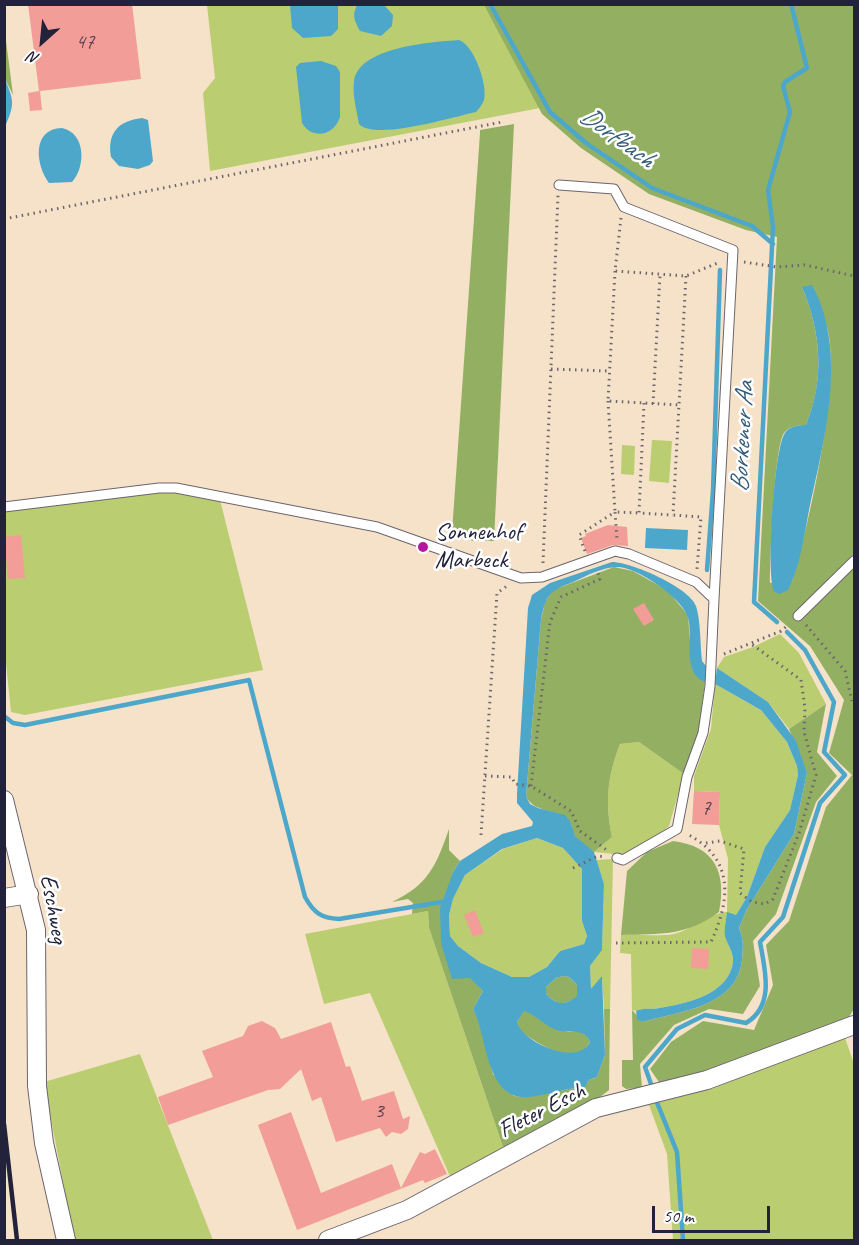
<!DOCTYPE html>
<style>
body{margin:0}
#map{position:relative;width:859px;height:1245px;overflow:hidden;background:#f6e2c9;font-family:Caveat,sans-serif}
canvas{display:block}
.frame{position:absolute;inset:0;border:6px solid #22223b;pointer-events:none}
.north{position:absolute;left:12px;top:12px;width:60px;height:60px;-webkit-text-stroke:4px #fff;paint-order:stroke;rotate:207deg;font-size:16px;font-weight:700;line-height:24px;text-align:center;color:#22223b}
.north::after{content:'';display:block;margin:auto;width:21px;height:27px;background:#22223b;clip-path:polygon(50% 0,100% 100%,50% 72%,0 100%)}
.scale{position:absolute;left:652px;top:1206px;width:118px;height:27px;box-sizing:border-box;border:3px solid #22223b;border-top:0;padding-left:8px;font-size:18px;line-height:21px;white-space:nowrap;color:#22223b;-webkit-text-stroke:4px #fff;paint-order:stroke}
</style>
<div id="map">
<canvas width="859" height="1245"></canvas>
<div class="frame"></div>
<div class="north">N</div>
<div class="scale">50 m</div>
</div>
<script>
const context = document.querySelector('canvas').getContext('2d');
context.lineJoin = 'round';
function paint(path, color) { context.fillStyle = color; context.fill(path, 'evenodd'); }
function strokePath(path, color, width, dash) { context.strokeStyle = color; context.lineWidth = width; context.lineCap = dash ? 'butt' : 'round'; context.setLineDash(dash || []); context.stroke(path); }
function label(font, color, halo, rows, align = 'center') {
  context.font = font + ' Caveat,sans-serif'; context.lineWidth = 5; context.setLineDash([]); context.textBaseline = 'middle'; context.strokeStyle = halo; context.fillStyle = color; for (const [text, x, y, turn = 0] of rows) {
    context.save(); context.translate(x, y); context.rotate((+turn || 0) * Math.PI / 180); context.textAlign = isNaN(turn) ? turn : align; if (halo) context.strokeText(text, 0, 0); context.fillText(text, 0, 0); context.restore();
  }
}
const green = new Path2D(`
 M484 4 540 108 210 171 203 93 215 78 207 5Z
 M652 440 672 441 669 483 649 481Z
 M622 445 635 446 634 475 621 474Z
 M170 491 220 500 263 670 25 715 11 712 4 644V510Z
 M780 634 799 653 826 704 789 729 768 702 717 668 724 657 753 647Z
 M715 684 761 710 787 742 797 766 798 775 790 810 765 847 747 897 736 915 727 913C726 920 724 929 726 936 728 948 736 954 732 967 724 996 684 1004 659 1008 650 1010 644 1007 636 1011L632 1010 631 954 620 953 621 935C638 934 658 937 674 934 691 930 712 912 727 912L728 859 719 825 720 792 694 791V776L711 729Z
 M639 742 684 774 669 826 658 836 623 855 594 852 612 837C605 802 607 777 620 744Z
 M537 838 563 848 582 869V921L587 936 584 944 560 951 547 967 529 977H512L481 963 458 946 450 936 449 915 453 899 465 875 503 849Z
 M613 859 610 1009H604L602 977 591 990 590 966 602 949 604 884 596 860Z
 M428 911 429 928 503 1147 452 1181 370 993 324 1004 305 934Z
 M844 1035 854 1064V1240H673L667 1154 649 1105 714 1088Z
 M140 1054 213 1240H74L44 1082Z`);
const forest = new Path2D(`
 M484 5H854V1009L849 1017 709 1074 661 1085 650 1069 671 1042 703 1021 754 1030 773 985 766 945 789 921 826 807 852 775 829 753 844 700 810 646 758 601 777 237 746 230 649 194 581 148 542 114ZM802 287C809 297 821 309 825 321 845 370 808 528 792 581L770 583C770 559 774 448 784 433 789 426 799 425 806 425 825 380 821 332 802 287Z
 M4 25 13 95 5 79Z
 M514 124 494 541H473L452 532 480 133V130Z
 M614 567 633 571 667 590 688 615 692 669 705 682 699 732 684 774 639 742 620 744C607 777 605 803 612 837L594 852C587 848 580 843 575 836 571 830 573 823 567 819 553 808 534 813 526 796L541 620 545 602 553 590Z
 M826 704 817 752 837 776 816 802 776 914 753 941 760 986 743 1014 709 1009 674 1025 640 1064 642 1088 626 1089 622 1086V1060H633L632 1010 643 1022C680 1011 737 1007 742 960 743 948 744 940 739 928L747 909 794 834 807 773 789 729Z
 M449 829V850L460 861 453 872 441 943 483 991 473 1009 479 1020 493 1074 514 1096 527 1097 585 1086 589 1080 597 1077 605 1055 604 1009H610L609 1090 595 1101 503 1147 429 928 428 911 412 914 413 903 408 899 392 902C428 885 436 866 449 829Z
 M673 841C715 846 727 873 719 912 687 936 660 934 621 935L627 871 647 852Z
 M563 976 569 977 577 985V997C564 1006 557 1005 546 994V987L556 978Z
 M524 1010C546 1018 553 1035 580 1031L587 1036 590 1042C575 1070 535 1042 518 1029L517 1022Z`);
const water = new Path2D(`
 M358 4 384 5 393 15 392 26 381 36 360 31C355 21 351 15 358 4Z
 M290 5H338V29L331 36 303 38 292 28Z
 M459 40C474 45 488 85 484 100 482 105 479 109 476 112 453 117 374 141 359 124 357 111 352 95 354 82 357 47 432 42 459 40Z
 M321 61 336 66 340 72V117C334 136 312 140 302 123L296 67 300 63Z
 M5 79C14 102 15 103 5 127Z
 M142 118 148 120 153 161 150 165 138 169 119 166 111 157C107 133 118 121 142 118Z
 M62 128C86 133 86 167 72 182L49 183C35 164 32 129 62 128Z
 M812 285C825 308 831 338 831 365 832 412 819 464 809 510 804 537 800 566 788 590L779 594 774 591C766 575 774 447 785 433 789 426 799 425 806 425 825 379 821 332 802 287Z
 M646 528 688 530 687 550 645 548Z
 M612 562C631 562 689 587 696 606 701 622 700 644 702 661L706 666 705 682C680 673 695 634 687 615 679 596 637 567 617 567 603 567 586 576 573 582 549 591 546 595 541 620L526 796 530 804 538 808 565 815 570 821 575 836 594 852 604 884 602 950 590 966 591 989 602 976 605 1055 597 1077 589 1080 585 1087C566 1088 548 1095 529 1097 485 1101 488 1037 473 1009L483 991 470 978 452 979 441 943 440 908 453 872 460 861 502 834 532 826 533 822 517 803V794L528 608 532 595 550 583ZM537 838 563 848 582 869V921L587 936 584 944 560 951 547 967 529 977H512L481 963 458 946 450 936 449 915 453 899 465 875 502 849ZM563 976 569 977 577 985V996C565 1006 557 1005 546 994V987L556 978ZM524 1011C537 1015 544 1026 557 1030 570 1034 584 1027 590 1042 577 1068 521 1041 517 1022Z
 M717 668 768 702 796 741 807 773 794 834 747 909 739 928C744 940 743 947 742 960 737 1007 680 1011 643 1022L637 1019 636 1011C644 1007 650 1010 659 1008 684 1004 724 996 732 967 736 954 728 947 725 936 724 929 726 920 727 912L736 915 747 897 765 847 790 810 798 775 797 766 787 742 761 710 715 684Z`);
const stream = new Path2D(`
 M490 4 550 112 586 143 652 188 752 226 773 244
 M707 570 713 491 720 270
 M777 622 754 602 773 227 768 190 790 112 783 86 785 82 807 68 791 4
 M4 716 13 723 25 725 249 680 305 897C314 913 321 918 339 919L442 902
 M651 1084 645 1067 677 1029 705 1015 746 1023C775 1006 765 970 760 942L783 917 820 803 845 775 824 752 834 702 805 650 787 632
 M656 1100 677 1152 683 1240`);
const building = new Path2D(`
 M28 4H132L141 79 40 91 42 110 30 111 28 93 39 91Z
 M608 525 627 527 628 546 613 545 587 554 581 538 586 536 585 534Z
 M21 535 25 578 8 579 4 537Z
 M644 603 654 620 644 626 633 609Z
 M694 791 720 792 719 825 692 824Z
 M475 910 484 933 473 937 464 915Z
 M692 948 709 949 708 969 691 968Z
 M262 1021 275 1028 281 1039 331 1022 346 1067 350 1066 362 1101 394 1091 403 1119 410 1116 408 1129 401 1134 392 1132 386 1137 380 1128 336 1142 321 1097 312 1101 301 1069 280 1089 268 1090 168 1125 158 1097 213 1077 202 1051 243 1036 248 1026Z
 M291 1112 321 1193 392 1164 401 1188 420 1152 425 1154 435 1149 447 1174 425 1183 423 1180 297 1230 258 1125Z`);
const path = new Path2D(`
 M621 218 615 271 686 276 720 262
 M4 219 502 122
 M744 262 777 267 805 265 854 276
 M615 271 608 401 680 405
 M686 276 673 515 701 517 697 569
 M551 369 609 371
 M608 401 615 512 639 513
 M644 403 639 513 673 515
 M653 404 660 275
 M585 551 579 535 615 512 617 539
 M543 563 558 195
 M806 625 845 671 852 701
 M724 654 781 631 789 624
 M485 776 512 777 515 784 531 786 571 811 580 831 608 851
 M531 786 550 622 561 597 600 579 597 570
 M481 835 497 593 507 586
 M706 843 720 841 744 849 740 893 752 902 765 904 773 899 799 833 816 775 804 732 805 708 801 680 750 643
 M573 868 598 856 606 857
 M616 943 711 942C731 899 734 858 687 834`);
const service = new Path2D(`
 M4 507 159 488H176L377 527 521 578 542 577 615 551 629 554 696 582 714 599 733 250 624 207 614 189 559 185
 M798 616 854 561
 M617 858 623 860 677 829 687 777 703 733 710 686 714 599`);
const minor = new Path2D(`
 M4 800 36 930 37 1086 44 1143 66 1240
 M4 898 29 894
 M328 1240 407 1210 596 1108 707 1080 854 1025`);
const rail = new Path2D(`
 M4 1124 17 1240`);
const markers = [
 [423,547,6,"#b5179e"]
];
const numberNames = [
 ["47",85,42],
 ["7",706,808],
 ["3",379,1111]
];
const poiNames = [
 ["Sonnenhof",435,533],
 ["Marbeck",435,561]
];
const streetNames = [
 ["Eschweg",53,909,80],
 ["Fleter Esch",542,1111,-27]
];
const waterNames = [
 ["Dorfbach",617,138,36],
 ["Borkener Aa",743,437,-87]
];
paint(green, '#bacd70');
paint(forest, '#93b062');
paint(water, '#4ca7ca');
strokePath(stream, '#4ca7ca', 4.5);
paint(building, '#f29d97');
strokePath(service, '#6c656d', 11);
strokePath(minor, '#6c656d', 20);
strokePath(path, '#6c656d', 3, [1.5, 4.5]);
strokePath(service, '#fff', 9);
strokePath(minor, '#fff', 18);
strokePath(rail, '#22223b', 4.5);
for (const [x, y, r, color] of markers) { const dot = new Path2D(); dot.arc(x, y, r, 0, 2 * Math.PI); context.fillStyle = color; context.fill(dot); strokePath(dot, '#fff', 2); }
label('21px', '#564152', null, numberNames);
label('24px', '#22223b', '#fff', poiNames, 'left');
label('24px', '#22223b', '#fff', streetNames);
label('italic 26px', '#355e7b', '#fff', waterNames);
</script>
